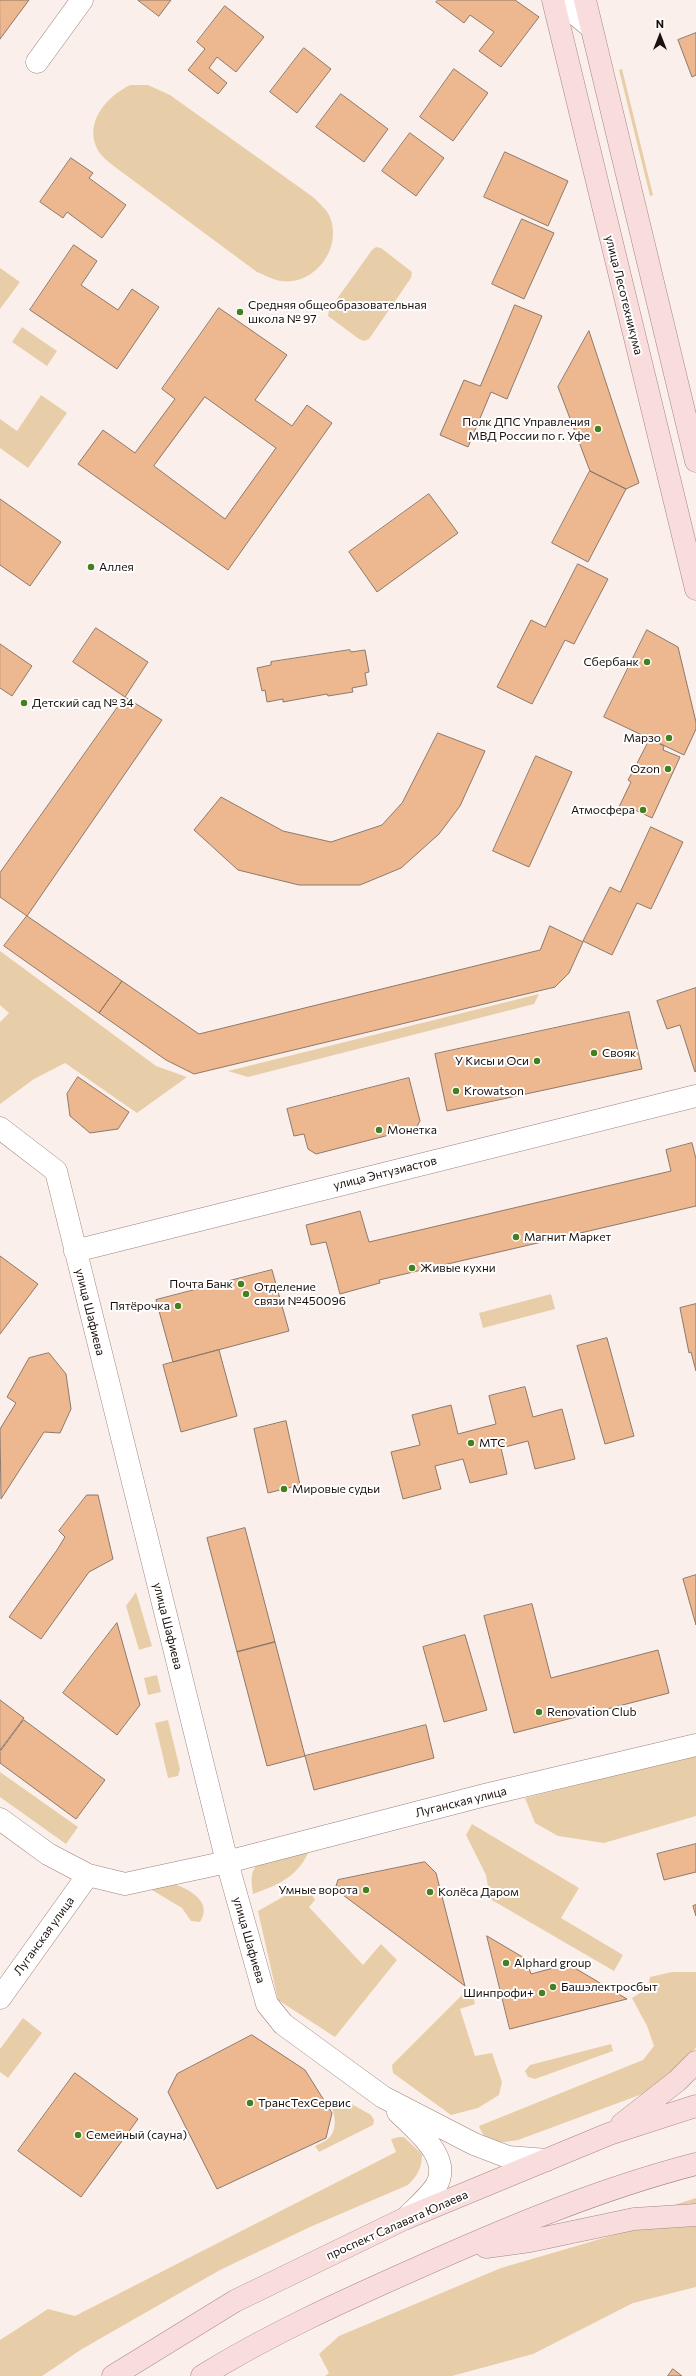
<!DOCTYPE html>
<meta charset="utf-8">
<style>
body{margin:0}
#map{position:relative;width:696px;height:2376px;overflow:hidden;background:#fbefeb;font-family:Commissioner,sans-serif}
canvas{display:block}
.north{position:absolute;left:640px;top:16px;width:40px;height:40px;-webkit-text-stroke:3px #fff;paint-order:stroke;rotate:0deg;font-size:11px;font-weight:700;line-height:16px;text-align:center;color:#1a100d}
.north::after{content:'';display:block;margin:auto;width:14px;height:18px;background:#1a100d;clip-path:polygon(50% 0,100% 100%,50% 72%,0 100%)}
</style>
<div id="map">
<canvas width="696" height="2376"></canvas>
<div class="north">N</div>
</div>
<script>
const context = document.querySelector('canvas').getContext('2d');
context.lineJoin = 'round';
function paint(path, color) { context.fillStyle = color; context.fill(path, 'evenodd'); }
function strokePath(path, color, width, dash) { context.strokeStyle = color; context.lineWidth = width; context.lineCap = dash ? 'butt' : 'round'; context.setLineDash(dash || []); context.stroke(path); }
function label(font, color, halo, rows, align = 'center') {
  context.font = font + ' Commissioner,sans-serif'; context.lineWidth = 4; context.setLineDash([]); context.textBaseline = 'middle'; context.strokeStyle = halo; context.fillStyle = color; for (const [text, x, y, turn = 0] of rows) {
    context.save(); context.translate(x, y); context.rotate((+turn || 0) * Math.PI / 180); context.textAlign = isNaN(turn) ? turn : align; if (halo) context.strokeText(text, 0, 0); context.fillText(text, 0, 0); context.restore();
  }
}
const green = new Path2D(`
 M622 69 653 195 650 196 619 70Z
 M130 85H148L170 95 313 197C318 202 326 209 329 215 344 247 315 286 281 281 273 280 265 275 257 272L115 167C110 163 103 158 99 152 82 124 106 97 130 85Z
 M376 247 381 248 412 272 411 278 369 339 364 341 359 339 328 316 329 310 372 250Z
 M0 268 20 282 0 309Z
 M22 327 57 351 47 366 12 342Z
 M41 395 67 413 28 468 0 448V419L17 431Z
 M0 951 156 1066 187 1077 137 1113 65 1063 34 1079 0 1104V1022L9 1013 0 1005Z
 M539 994 534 1004 248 1077 228 1071Z
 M551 1294 555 1309 483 1328 479 1313Z
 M136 1592 152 1646 139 1650 126 1606Z
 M157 1675 161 1692 148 1695 144 1678Z
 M168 1720 180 1769 178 1776 168 1778 155 1723Z
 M696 1755V1816L604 1843 558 1836 535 1823 525 1798Z
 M0 1772 78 1827 66 1844 0 1797Z
 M472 1824 579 1888 561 1918 623 1955 614 1971 490 1899 486 1875 466 1835Z
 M310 1849C298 1877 280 1884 253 1894 252 1886 250 1876 254 1869 259 1858 298 1852 310 1849Z
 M166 1882C183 1885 215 1900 200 1922L191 1921 182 1908 152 1890 156 1884Z
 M308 1889 315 1900 309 1907 363 1965 381 1944 397 1960 335 2037 278 2000 258 1911 288 1894Z
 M672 1972H696V2048L667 2077 645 2093 518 2140C500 2143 486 2146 479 2126L643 2060 654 2046 647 2026 632 1998 648 1988 650 1977Z
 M466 1991H472L475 2004 460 2009 475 2056 492 2053 502 2082 499 2095 478 2108 451 2115 393 2073 392 2065Z
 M23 2018 42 2033 8 2078 0 2072V2049Z
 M611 2044 613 2051 535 2079 528 2077 525 2071 530 2065Z
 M343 2099 371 2115 374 2120 373 2125 319 2152 315 2146C319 2144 326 2141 329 2138 338 2129 335 2113 330 2104Z
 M399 2137H404L422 2154C422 2168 418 2175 408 2185L310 2227 220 2270 82 2349 42 2376H0V2340L48 2309 75 2316 396 2152 391 2139Z
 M696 2198V2207L665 2208Z
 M696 2226V2287L633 2303 533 2354 452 2376H325L329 2373 319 2354 339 2336 501 2268 631 2230Z`);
const building = new Path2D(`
 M0 0H29L0 39Z
 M138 0H171L159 16Z
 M438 0H515L539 17 501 67 479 51 494 32 470 15 464 23 436 2Z
 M225 6 264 37 236 72 217 57 209 68 227 83 218 94 188 70 205 49 197 42Z
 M696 33V75L692 77 678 40Z
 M304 48 331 69 297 113 270 92Z
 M454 69 488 93 453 141 420 117Z
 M341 94 388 129 364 162 316 127Z
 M410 133 444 158 416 196 382 171Z
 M505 152 568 181 548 226 484 197Z
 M71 158 93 173 89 178 126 205 102 238 67 212 63 218 40 202Z
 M522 219 554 233 524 299 492 284Z
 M74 245 97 261 81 285 118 310 132 289 159 307 117 369 30 310Z
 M515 305 542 316 507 399 491 392 468 447 440 435 464 380 480 386Z
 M219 308 287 355 255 400 292 426 307 405 332 423 228 570 78 464 103 430 135 453 175 399 162 389ZM205 397 276 448 225 519 154 466Z
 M589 331 639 483 626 489 590 471 558 387Z
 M590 471 626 489 588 562 552 543Z
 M429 494 458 533 377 592 349 552Z
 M0 499 61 542 30 586 0 565Z
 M578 564 608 579 574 644 565 640 532 704 497 687 531 620 545 627Z
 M96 628 148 662 125 697 73 662Z
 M647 630 678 647 696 722V729L684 755 604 717Z
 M0 644 32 666 12 696 0 688Z
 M350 650 351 652 365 650 369 672 365 673 367 685 352 688 353 692 328 696 327 694 283 702V699L267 702 265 690 262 691 257 668 271 665V662Z
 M125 697 162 720 27 916 0 897V873Z
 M438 733 485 751 460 806 439 834 401 868 360 885H299L238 870 194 830 221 797 283 831 331 842 382 825 402 803Z
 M650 739 664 746 663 750 680 757 652 818 635 810 633 814 619 807 631 782 628 780 633 771Z
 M536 756 572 772 529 867 493 851Z
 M651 827 683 842 651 909 637 903 612 955 583 941 610 887 620 892Z
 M27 916 122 981 99 1013 4 946Z
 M550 926 583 942 569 973 555 987 194 1074 166 1060 99 1013 122 981 199 1034 540 950Z
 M696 988V1071L695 1072 680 1025 667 1029 657 1001Z
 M629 1012 642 1069 447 1111 435 1054Z
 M78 1077 129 1112 118 1129 90 1133 70 1116 67 1094Z
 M409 1078 420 1121 416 1128 316 1154 308 1149 304 1134 294 1136 287 1109Z
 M692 1143 696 1159V1206L379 1280 380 1283 340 1294 326 1242 311 1245 306 1225 360 1211 369 1242 671 1171 666 1150Z
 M0 1256 38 1284 0 1334Z
 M272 1270 289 1331 173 1362 156 1300Z
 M696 1304V1371L691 1352 689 1353 680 1308Z
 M607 1338 634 1436 605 1444 577 1346Z
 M219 1350 237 1416 181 1432 163 1365Z
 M49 1353 66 1374 71 1409 60 1433 44 1432 1 1499 0 1429 16 1403 7 1397 29 1358Z
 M525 1387 533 1417 562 1409 575 1459 535 1469 528 1441 501 1448 507 1474 470 1483 463 1459 435 1466 441 1489 403 1499 391 1452 420 1445 412 1415 451 1405 458 1434 496 1424 489 1396Z
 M286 1421 300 1485 268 1493 254 1429Z
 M87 1495H98L113 1559 89 1572 41 1639 9 1617 57 1550 65 1537 59 1531Z
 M245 1528 275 1642 237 1652 207 1538Z
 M696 1575V1625L683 1579Z
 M532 1604 551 1678 658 1650 669 1693 514 1733 484 1616Z
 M117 1623 140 1705 117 1735 63 1693Z
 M465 1635 487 1710 444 1722 423 1647Z
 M275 1642 305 1756 267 1766 237 1652Z
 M0 1700 24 1718 0 1750Z
 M24 1720 105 1780 76 1819 0 1763V1752Z
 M426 1725 434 1758 314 1790 305 1756Z
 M696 1844V1872L664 1880 657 1854Z
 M425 1862 436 1873 465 1986 335 1889 338 1880Z
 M696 1905V1916L693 1906Z
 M487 1936 526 1959 531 1974 568 1964 627 1999 510 2029Z
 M252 2035 305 2070 332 2113 326 2138 217 2189 168 2092 177 2074Z
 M75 2073 138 2119 81 2197 18 2151Z
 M673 2369 682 2376H668Z`);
const minor = new Path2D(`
 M558 0 591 27
 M37 62 82 0
 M0 1128 56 1171 227 1862 267 2004 283 2024 383 2097 474 2144 508 2157 547 2160
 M75 1251 696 1096
 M0 1819 48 1854 88 1875 125 1884 227 1862 485 1795 696 1745
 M0 1998 88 1875
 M398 2112C416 2130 453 2158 436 2186 428 2198 416 2208 406 2218`);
const major = new Path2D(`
 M553 0 696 589
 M585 0 696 461
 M622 2124 677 2081 696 2062
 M486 2247 530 2241 634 2219 696 2215
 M113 2376 235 2301 406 2218 609 2134 696 2106
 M202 2376C270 2334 343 2301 415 2269 507 2228 599 2189 696 2164`);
const markers = [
 [240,312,4,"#44811e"],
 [598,429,4,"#44811e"],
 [91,567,4,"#44811e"],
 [647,662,4,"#44811e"],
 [24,703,4,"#44811e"],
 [669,738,4,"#44811e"],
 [668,769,4,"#44811e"],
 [643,810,4,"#44811e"],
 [594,1053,4,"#44811e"],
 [537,1061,4,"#44811e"],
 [456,1091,4,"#44811e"],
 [379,1130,4,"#44811e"],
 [516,1237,4,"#44811e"],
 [412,1268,4,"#44811e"],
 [241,1284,4,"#44811e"],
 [246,1294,4,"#44811e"],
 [178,1306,4,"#44811e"],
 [471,1443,4,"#44811e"],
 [284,1489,4,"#44811e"],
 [539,1712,4,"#44811e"],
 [366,1890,4,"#44811e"],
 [430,1892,4,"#44811e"],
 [506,1963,4,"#44811e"],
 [553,1987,4,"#44811e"],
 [542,1993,4,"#44811e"],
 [250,2103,4,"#44811e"],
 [78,2135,4,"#44811e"]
];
const streetNames = [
 ["улица Лесотехникума",624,295,76],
 ["улица Энтузиастов",385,1173,-14],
 ["улица Шафиева",90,1312,76],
 ["улица Шафиева",168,1626,76],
 ["Луганская улица",461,1802,-14],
 ["Луганская улица",44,1936,-54],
 ["улица Шафиева",249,1940,74],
 ["проспект Салавата Юлаева",397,2225,-24]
];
const poiNames = [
 ["Средняя общеобразовательная",248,305],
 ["школа № 97",248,319],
 ["Полк ДПС Управления",590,422,"right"],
 ["МВД России по г. Уфе",590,436,"right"],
 ["Аллея",99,567],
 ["Сбербанк",639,662,"right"],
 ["Детский сад № 34",32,703],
 ["Марзо",661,738,"right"],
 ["Ozon",660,769,"right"],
 ["Атмосфера",635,810,"right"],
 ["Свояк",602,1053],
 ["У Кисы и Оси",529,1061,"right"],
 ["Krowatson",464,1091],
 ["Монетка",387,1130],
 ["Магнит Маркет",524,1237],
 ["Живые кухни",420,1268],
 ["Почта Банк",233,1284,"right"],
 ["Отделение",254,1287],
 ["связи №450096",254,1301],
 ["Пятёрочка",170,1306,"right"],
 ["МТС",479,1443],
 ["Мировые судьи",292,1489],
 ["Renovation Club",547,1712],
 ["Умные ворота",358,1890,"right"],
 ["Колёса Даром",438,1892],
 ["Alphard group",514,1963],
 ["Башэлектросбыт",561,1987],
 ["Шинпрофи+",534,1993,"right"],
 ["ТрансТехСервис",258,2103],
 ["Семейный (сауна)",86,2135]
];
paint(green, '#e8cea8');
paint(building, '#edb78f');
strokePath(building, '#8e7969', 1);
strokePath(minor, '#9c827a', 23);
strokePath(major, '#a78685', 23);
strokePath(minor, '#fff', 22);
strokePath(major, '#f8dddc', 22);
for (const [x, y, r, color] of markers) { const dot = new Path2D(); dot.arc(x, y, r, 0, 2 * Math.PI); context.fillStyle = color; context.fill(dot); strokePath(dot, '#fff', 1.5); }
label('12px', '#1a100d', '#fff', streetNames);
label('12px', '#1a100d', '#fff', poiNames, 'left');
</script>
